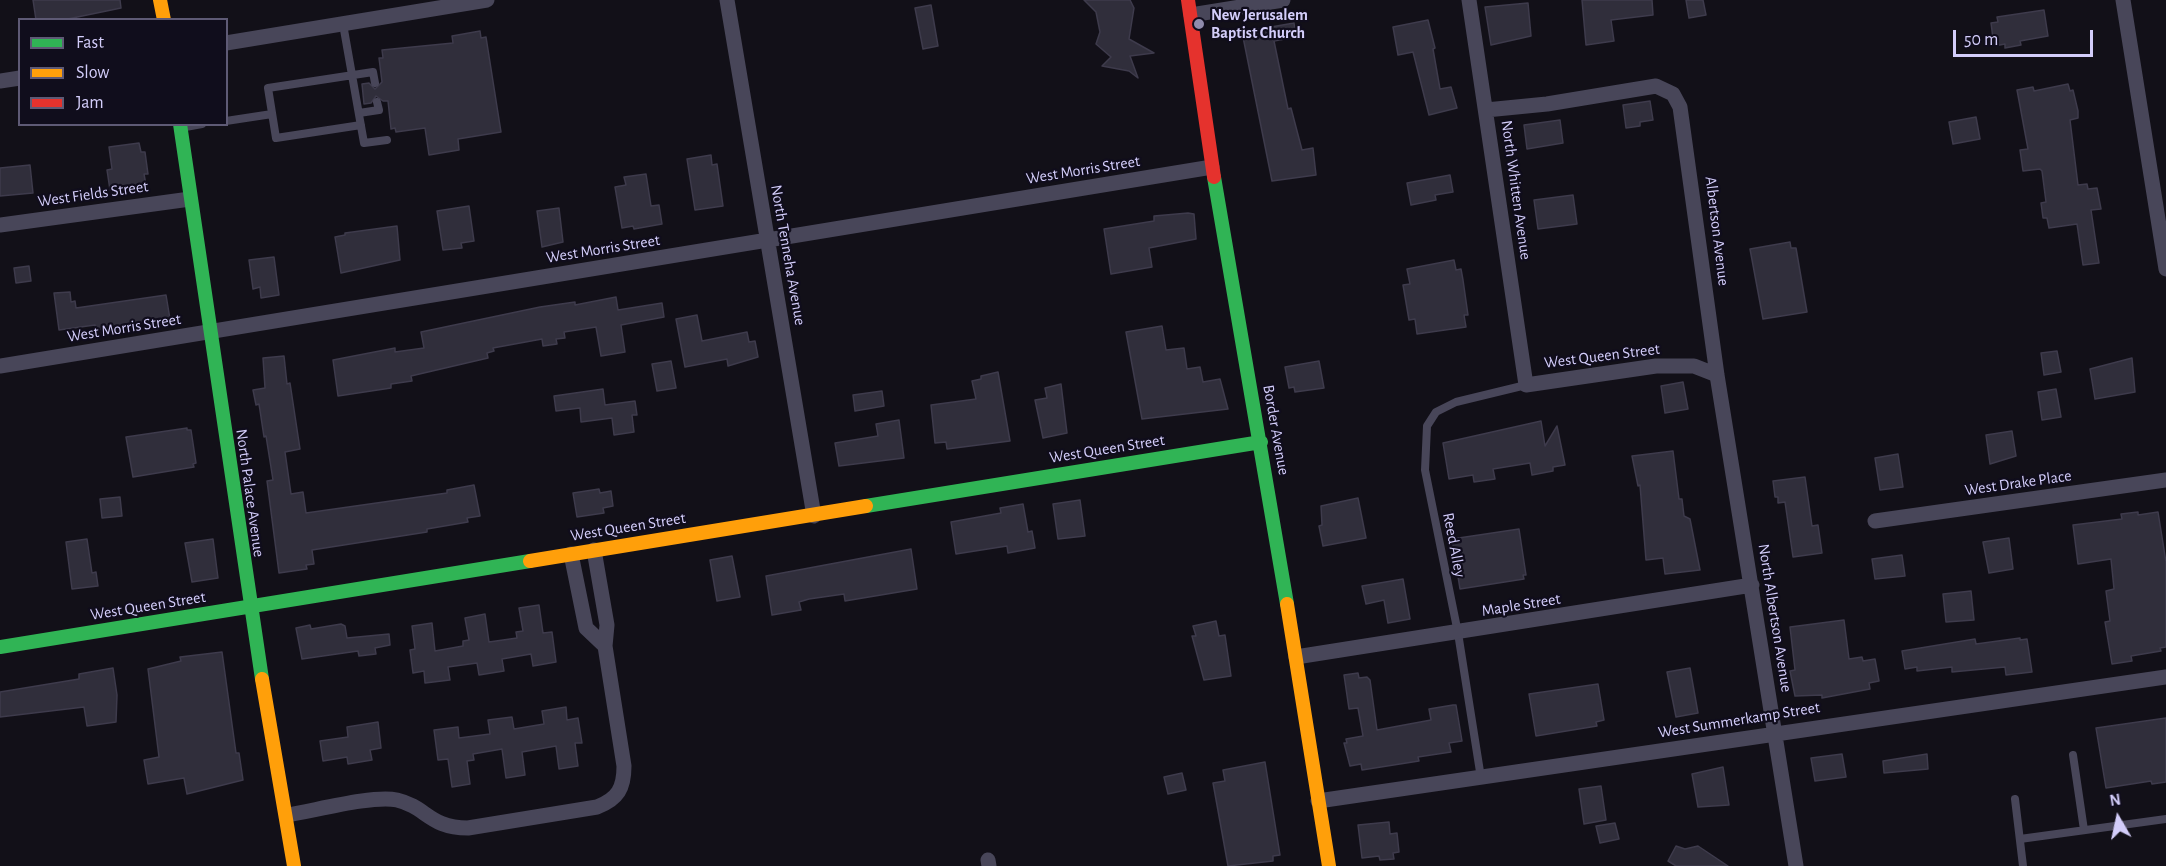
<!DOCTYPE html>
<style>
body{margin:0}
#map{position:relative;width:2166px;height:866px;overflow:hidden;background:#121018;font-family:"Alegreya Sans",sans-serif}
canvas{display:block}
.legend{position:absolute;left:18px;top:18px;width:210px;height:108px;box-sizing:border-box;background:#100d1c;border:2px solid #5e5a75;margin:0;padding:8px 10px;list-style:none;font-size:18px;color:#d3cdfa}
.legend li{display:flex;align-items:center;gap:12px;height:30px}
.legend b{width:30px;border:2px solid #5e5a75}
.north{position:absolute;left:2088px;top:788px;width:60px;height:60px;-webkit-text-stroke:4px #100d1c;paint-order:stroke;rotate:351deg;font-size:16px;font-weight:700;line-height:24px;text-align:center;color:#d3cdfa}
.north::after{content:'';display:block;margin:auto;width:21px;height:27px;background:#d3cdfa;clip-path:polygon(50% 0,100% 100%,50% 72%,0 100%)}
.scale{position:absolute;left:1953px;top:30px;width:140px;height:27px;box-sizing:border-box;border:3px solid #d3cdfa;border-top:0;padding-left:8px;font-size:18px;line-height:21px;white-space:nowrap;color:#d3cdfa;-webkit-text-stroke:4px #100d1c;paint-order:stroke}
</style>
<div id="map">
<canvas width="2166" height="866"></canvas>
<ul class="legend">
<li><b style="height:8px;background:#30b455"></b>Fast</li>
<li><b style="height:8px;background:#ff9f0a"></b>Slow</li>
<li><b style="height:8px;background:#e5322d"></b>Jam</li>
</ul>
<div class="north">N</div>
<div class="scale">50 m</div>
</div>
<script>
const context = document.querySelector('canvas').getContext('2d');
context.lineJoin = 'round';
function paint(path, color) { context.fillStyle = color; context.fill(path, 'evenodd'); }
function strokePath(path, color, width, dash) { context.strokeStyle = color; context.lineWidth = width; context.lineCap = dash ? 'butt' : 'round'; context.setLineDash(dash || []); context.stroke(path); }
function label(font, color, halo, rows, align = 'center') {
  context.font = font + ' "Alegreya Sans",sans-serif'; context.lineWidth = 4.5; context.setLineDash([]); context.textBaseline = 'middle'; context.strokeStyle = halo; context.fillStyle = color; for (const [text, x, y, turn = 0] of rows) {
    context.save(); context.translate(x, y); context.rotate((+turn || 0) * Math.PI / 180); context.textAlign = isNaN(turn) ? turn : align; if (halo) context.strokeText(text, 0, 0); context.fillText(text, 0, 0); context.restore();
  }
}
const building = new Path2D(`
 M33 0H120L121 8 63 20H36Z
 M1084 0H1130L1134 8 1129 39 1154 53 1130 56 1138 78 1129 71 1102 66 1111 57 1096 44 1100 32 1096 12Z
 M1582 0H1652L1653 15 1611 20 1614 41 1586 45Z
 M1686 0H1703L1706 15 1689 18Z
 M1528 3 1531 36 1491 45 1485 7Z
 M931 5 938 46 923 49 915 8Z
 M2044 10 2048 36 2020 41 2021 45 2005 48V44L1994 46 1991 23 1998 22 1997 17Z
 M1428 20 1435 48 1433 49 1440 89 1451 87 1457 108 1429 115 1413 52 1398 55 1393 27Z
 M1294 23 1296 37 1274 41 1288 109 1291 108 1302 150 1313 148 1316 175 1272 181 1242 32Z
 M480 31 481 38 486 37 501 132 458 139 459 150 429 155 425 128 396 132 395 128 391 129 388 101H383L376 96 371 103 364 104 362 84 369 83 375 89 382 82 379 58H383L382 50 453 43 452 36Z
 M2068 84 2070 91 2073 90 2078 111V118L2070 120 2078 185 2087 184 2088 189 2097 188 2101 209 2091 210 2099 263 2083 265 2077 224 2049 228 2047 218H2043L2041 203 2046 202 2042 171 2040 169 2023 171 2020 150 2028 149 2017 90 2033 87 2034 91Z
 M1650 101 1653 120 1640 122V126L1626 128 1623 105Z
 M1976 117 1980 139 1953 144 1949 122Z
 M1560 120 1563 143 1527 149 1524 125Z
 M139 143 141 152H145L148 174H144L146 185 110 190 107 170 112 169 109 147Z
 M711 155 712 165 717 164 723 206 695 210 687 159Z
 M30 165 33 193 0 196V168Z
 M646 174 651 206 659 205 662 224 634 229 633 226 622 228 615 187 626 185 624 177Z
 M1450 175 1453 192 1435 195 1436 200 1411 205 1407 183Z
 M1573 195 1577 224 1538 229 1534 200Z
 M469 206 474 241 461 243 462 248 443 250 437 211Z
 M559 208 563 242 542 247 537 211Z
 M1188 213 1194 214 1196 239 1149 248 1152 267 1111 274 1104 229 1154 221V216Z
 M397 226 400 260 341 273 335 237 345 235V233Z
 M1790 242 1791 248H1796L1807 312 1763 319 1750 249Z
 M274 257 279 295 261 298 260 287 253 289 249 260Z
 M1454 260 1456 270 1461 269 1463 280 1468 315H1464L1466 327 1417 334 1415 319 1409 320 1403 285 1410 284 1407 269Z
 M29 266 31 281 16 283 14 268Z
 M70 292 71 302 75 301 76 308 166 295 170 319 96 330 95 325 59 330 54 293Z
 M616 297 618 310 662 303 664 317 621 325 625 352 601 356 596 327 564 332 565 338 556 339 557 344 543 346 542 339 493 348 494 351 487 353 488 358 411 376 412 381 391 384V388L338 396 333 360 395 348V352L424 348 421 332 540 307 575 302V305Z
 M697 315 702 341 747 332 749 342 755 341 758 357 728 366 727 359 685 367 676 319Z
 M1162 326 1166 350 1184 348 1187 369 1200 367 1203 382 1220 379 1228 409 1142 419 1126 332Z
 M2057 351 2061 372 2044 375 2041 353Z
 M284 356 287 384 290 383 300 449 285 452 291 494 303 492 306 513 447 493V490L474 485 480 516 467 518 468 522 427 529V532L312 550 314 564 306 565 307 569 279 573 267 481 273 480 266 436 264 437 259 404 256 405 253 390 265 388 263 358Z
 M2132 358 2135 392 2095 399 2090 369Z
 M671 361 676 388 657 391 652 364Z
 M1319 361 1324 388 1295 392 1294 387 1289 388 1285 367Z
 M998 372 1010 441 947 449 946 442 935 443 931 405 976 399 972 381 981 379V376Z
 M1683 382 1688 409 1665 413 1661 386Z
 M1061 384 1067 433 1043 438 1035 400 1047 398 1045 388Z
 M603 389 605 405 635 401 637 415H632L634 432 614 435 612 418 581 422 580 408 556 411 554 396Z
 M2056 389 2061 417 2042 420 2038 392Z
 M882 391 884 406 855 411 853 395Z
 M899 420 904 458 839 466 835 443 878 436 876 424Z
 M1541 421 1545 446 1557 426 1565 465 1553 467V471L1532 475 1530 463 1493 469 1495 479 1474 482 1473 475 1449 479 1443 443Z
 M187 428V430H191L196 463 193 464 194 467 133 477 126 437Z
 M2012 431 2016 456 1990 464 1986 435Z
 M1673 451 1679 499H1682L1684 516 1690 519 1700 570 1665 574 1663 558 1646 560 1640 485 1638 486 1632 456Z
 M1898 454 1903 487 1880 490 1875 458Z
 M1805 477 1812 526 1818 525 1822 553 1793 557 1785 502 1778 503V497H1775L1773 481Z
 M599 489 600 493 611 491 613 506 603 508 604 513 577 517 573 493Z
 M120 497 122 516 102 518 100 499Z
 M1358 498 1366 538 1323 546 1319 526 1322 525 1321 506Z
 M1080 500 1085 536 1058 539 1053 504Z
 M1023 504 1028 532 1032 531 1035 548 1008 553 1007 546 956 554 951 522 1001 513 1000 508Z
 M2138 512V515L2158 512 2166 562V647L2160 648 2161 651 2131 656 2132 661 2112 664 2105 622 2110 621 2106 591 2114 589 2111 559 2078 564 2073 525 2122 519 2121 514Z
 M1519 529 1526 575H1523L1524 579 1460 589 1452 539Z
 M2009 538 2013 569 1989 573 1983 542Z
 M87 539 92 573 96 572 98 586 72 589 66 542Z
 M213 539 218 578 192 582 185 543Z
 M911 549 917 589 845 601 844 594 809 599 799 602 801 610 772 615 766 576Z
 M1902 555 1905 576 1875 579 1872 559Z
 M732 556 740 597 717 601 710 560Z
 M1403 579 1410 619 1388 623 1384 600 1366 604 1362 586Z
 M1971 591 1974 620 1946 622 1943 594Z
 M539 605 543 633 552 632 556 662 533 666 531 654 502 659 504 671 479 675 477 663 448 667 450 680 425 683 424 671 413 673 410 650 415 649 412 626 432 623 435 651 463 646V641L469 640 465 618 485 614 489 642 517 638 516 632 523 631 519 608Z
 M1844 620 1849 659 1862 657 1863 661 1875 659 1879 681 1869 683 1870 689 1822 698V695L1795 696 1790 671 1795 670 1790 627Z
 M1216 621 1219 636 1225 635 1231 676 1204 680 1192 636H1196L1193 626Z
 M341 624 345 626 347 638 389 634 390 645 375 648 376 654 359 656 358 651 302 659 296 628 310 625 311 629Z
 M2020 638V640L2027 639 2032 672 2006 675 2005 667 1952 672V667L1917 671V667L1905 669 1902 651 1975 639 1976 644Z
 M222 652 236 753H239L243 780 187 794 184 778 148 784 144 760 159 757 148 669 181 661 180 657Z
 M113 668 117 695 116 722 87 726 84 707 0 717V692L79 679V674Z
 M1690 668 1698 713 1676 717 1667 672Z
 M1358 673 1359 678 1367 677 1370 680 1377 730 1431 720 1429 709 1453 705H1456L1462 741 1449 743 1451 752 1418 757 1419 761 1362 770 1361 764 1350 766 1344 743H1347L1346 739 1363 736 1358 708 1349 709 1344 675Z
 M1598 684 1604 720 1596 722 1597 726 1536 736 1529 694Z
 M566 707 567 720 578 718 582 743H575L578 766 559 769 556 746 522 752 525 775 506 778 502 749 473 754 474 760 467 761 470 784 452 787 448 759 438 760 434 730 458 727 459 738 490 734 488 720 512 717 514 729 544 724 542 711Z
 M2166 718V782L2152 784 2151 781 2106 788 2096 728Z
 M378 722 381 748 370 750 372 760 348 764 347 757 323 761 320 741 348 737 347 727Z
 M1842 754 1846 777 1815 781 1811 758Z
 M1927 754 1928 769 1884 773 1883 761Z
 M1265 762 1280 855 1273 856V861L1228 866 1213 783 1225 781 1223 770Z
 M1723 767 1729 805 1698 807 1692 774Z
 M1182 773 1186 790 1168 794 1164 777Z
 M1601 786 1606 820 1584 824 1579 789Z
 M1389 822 1390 834 1397 833 1399 852 1393 853 1394 859 1380 860 1379 856 1362 858 1358 825Z
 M1615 823 1619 839 1600 843 1596 826Z
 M1676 846 1685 849 1698 846 1728 866H1676L1668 861Z`);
const lane = new Path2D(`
 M343 24 364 143 387 140
 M359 113 379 110 377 102
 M226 121 272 114
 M361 125 276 138 268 88 373 72 375 83
 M180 128 202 124
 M2073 755 2084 830
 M1481 778 1458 633 1425 470 1427 426 1436 412 1456 402 1526 385
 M2015 799 2023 866
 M2020 839 2166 819`);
const street = new Path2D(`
 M727 0 814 516
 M1469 0 1526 385 1656 366H1694L1717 375
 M2123 0 2166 269
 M1191 15 1283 0
 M226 43 487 0
 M0 81 20 78
 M1486 110 1547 104 1656 86 1673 94 1680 107 1717 375 1796 866
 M0 225 190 199
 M0 366 1212 167
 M1875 521 2166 480
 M571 554 586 628 605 646
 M1296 657 1752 585
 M1318 801 2166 677
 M287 815C314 811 372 795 397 800 427 807 429 828 468 828L597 807C618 799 624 788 624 766L605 646 607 625 594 550
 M988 860 989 866`);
const fast = new Path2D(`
 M180 124 262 679
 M1214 177 1287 604
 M866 506 1261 442
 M0 647 530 561`);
const slow = new Path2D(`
 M160 0 164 20
 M530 561 866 506
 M1287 604 1329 866
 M262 679 294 866`);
const jam = new Path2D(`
 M1188 0 1214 177`);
const markers = [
 [1199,24,6,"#8f8bab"]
];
const poiNames = [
 ["New Jerusalem",1211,15],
 ["Baptist Church",1211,33]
];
const streetNames = [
 ["West Morris Street",1083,170,-9],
 ["North Whitten Avenue",1516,190,82],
 ["West Fields Street",93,194,-8],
 ["Albertson Avenue",1717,231,83],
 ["West Morris Street",603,249,-9],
 ["North Tenneha Avenue",788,255,80],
 ["West Morris Street",124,328,-9],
 ["West Queen Street",1602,356,-7],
 ["Border Avenue",1276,430,80],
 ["West Queen Street",1107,449,-9],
 ["West Drake Place",2018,483,-8],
 ["North Palace Avenue",250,493,82],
 ["West Queen Street",628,527,-9],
 ["Reed Alley",1454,545,79],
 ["Maple Street",1521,605,-9],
 ["West Queen Street",148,606,-9],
 ["North Albertson Avenue",1775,618,81],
 ["West Summerkamp Street",1739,720,-9]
];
paint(building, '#302e3b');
strokePath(building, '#3e3b4c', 1.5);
strokePath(lane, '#484659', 8);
strokePath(street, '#484659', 15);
strokePath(fast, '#30b455', 14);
strokePath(slow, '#ff9f0a', 14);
strokePath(jam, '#e5322d', 14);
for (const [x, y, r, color] of markers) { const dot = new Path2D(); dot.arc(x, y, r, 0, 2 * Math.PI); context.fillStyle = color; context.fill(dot); strokePath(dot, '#100d1c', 2); }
label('bold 16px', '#d3cdfa', '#100d1c', poiNames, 'left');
label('16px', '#d3cdfa', '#100d1c', streetNames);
</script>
